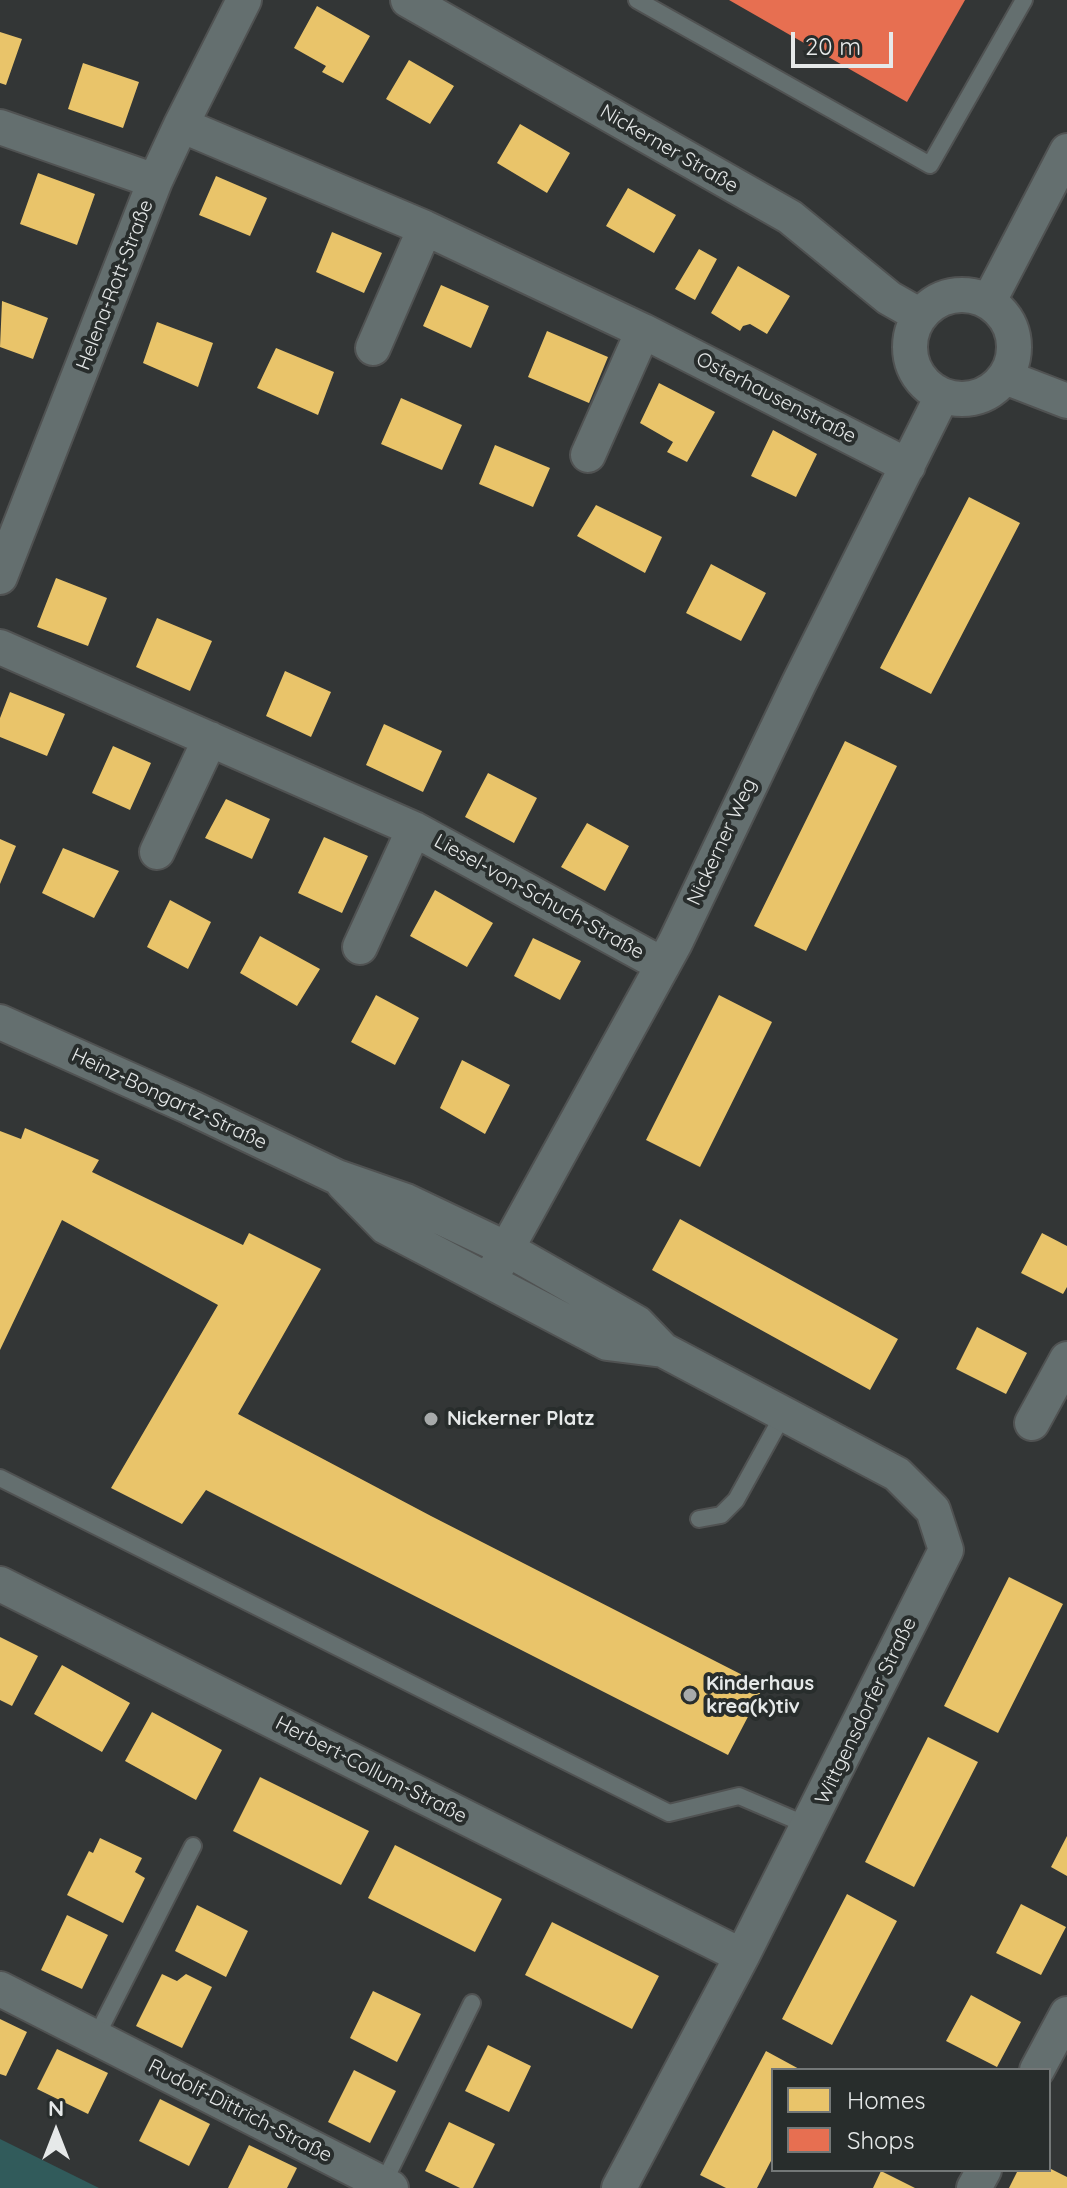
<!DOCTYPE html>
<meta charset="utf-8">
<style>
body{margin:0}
#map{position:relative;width:1067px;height:2188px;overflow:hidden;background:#333636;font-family:Quicksand,sans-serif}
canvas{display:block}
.legend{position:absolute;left:771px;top:2068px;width:280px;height:104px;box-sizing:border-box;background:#282d2c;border:2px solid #747878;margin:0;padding:10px 14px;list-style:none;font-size:24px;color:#e6e9e9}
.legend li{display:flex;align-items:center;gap:16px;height:40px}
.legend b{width:40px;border:2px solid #747878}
.north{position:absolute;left:16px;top:2092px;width:80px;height:80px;-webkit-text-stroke:6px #282d2c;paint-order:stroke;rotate:0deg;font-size:22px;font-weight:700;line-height:32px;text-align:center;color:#e6e9e9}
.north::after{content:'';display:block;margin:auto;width:28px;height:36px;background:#e6e9e9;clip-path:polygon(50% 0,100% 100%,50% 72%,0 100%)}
.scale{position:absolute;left:791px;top:32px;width:102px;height:36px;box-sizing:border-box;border:4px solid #e6e9e9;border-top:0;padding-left:10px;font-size:24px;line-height:28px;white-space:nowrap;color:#e6e9e9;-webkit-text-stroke:6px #282d2c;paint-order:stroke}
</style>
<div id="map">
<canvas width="1067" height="2188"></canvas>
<ul class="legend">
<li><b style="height:22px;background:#e9c46a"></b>Homes</li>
<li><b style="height:22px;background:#e76f51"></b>Shops</li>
</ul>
<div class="north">N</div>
<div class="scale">20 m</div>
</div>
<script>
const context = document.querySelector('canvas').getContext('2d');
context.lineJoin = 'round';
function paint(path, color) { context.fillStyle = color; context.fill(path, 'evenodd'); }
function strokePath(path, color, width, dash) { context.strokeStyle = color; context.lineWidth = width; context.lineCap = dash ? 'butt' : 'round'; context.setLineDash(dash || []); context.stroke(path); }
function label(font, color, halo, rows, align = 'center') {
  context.font = font + ' Quicksand,sans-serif'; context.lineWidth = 8; context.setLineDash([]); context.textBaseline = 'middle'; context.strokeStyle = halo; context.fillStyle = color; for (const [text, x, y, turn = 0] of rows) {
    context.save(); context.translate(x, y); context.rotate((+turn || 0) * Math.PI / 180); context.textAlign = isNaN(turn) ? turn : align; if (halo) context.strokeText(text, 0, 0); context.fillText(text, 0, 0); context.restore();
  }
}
const green = new Path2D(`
 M0 2139 99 2188H0Z`);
const homes = new Path2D(`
 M317 6 370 36 343 83 322 72 326 66 294 48Z
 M0 32 22 39 6 85 0 83Z
 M409 60 454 86 430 124 386 99Z
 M83 63 139 82 123 128 68 109Z
 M520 124 570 153 547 193 497 163Z
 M38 173 95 194 77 245 20 224Z
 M216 176 267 198 250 236 199 215Z
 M628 188 676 215 654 253 606 226Z
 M332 232 382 253 364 293 316 272Z
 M699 249 717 259 695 300 675 289Z
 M738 266 790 296 767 334 750 324 743 326 740 331 711 313Z
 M441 285 489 306 471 348 423 326Z
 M2 301 48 318 33 359 0 347Z
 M157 322 213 343 198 387 143 363Z
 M547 331 608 357 589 403 528 377Z
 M276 348 334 372 318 415 257 388Z
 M659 383 715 412 687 462 667 452 673 442 640 423Z
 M401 398 462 425 442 470 381 444Z
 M773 430 817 454 796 497 751 476Z
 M495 445 550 468 533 507 479 484Z
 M969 497 1020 523 931 694 880 668Z
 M596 505 662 537 645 573 577 536Z
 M711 564 766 593 741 641 686 613Z
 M56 578 107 598 88 646 37 627Z
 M157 618 212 641 190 691 136 667Z
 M285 671 331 692 311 737 266 716Z
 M10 692 65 714 47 756 0 737V718Z
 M384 724 442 751 423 792 366 765Z
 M845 741 897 766 806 951 754 926Z
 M113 746 151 763 130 810 92 793Z
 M488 773 537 798 514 843 465 817Z
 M226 799 270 819 252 859 205 838Z
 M587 823 629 846 605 891 561 867Z
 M324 837 368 856 342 913 298 893Z
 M0 839 16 846 0 884Z
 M63 848 119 871 94 918 42 893Z
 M435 890 493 923 467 967 410 936Z
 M170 900 211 922 188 969 147 947Z
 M260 936 320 969 297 1006 240 973Z
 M533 938 581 961 560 1000 514 976Z
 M376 995 419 1018 395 1065 351 1042Z
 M719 995 772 1022 700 1167 646 1140Z
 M462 1060 510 1085 485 1134 440 1108Z
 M25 1128 99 1160 92 1172 243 1245 249 1233 321 1269 238 1414 431 1516 764 1686 728 1755 206 1490 182 1524 111 1488 218 1305 62 1220 0 1350V1131L21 1139Z
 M680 1219 898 1339 870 1390 652 1270Z
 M1042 1233 1067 1246V1287L1063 1294 1021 1273Z
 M977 1327 1027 1353 1006 1394 956 1369Z
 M1009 1577 1063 1604 998 1733 944 1706Z
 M0 1637 38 1656 12 1706 0 1700Z
 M62 1665 130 1703 102 1752 34 1714Z
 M152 1712 222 1750 196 1800 125 1761Z
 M928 1737 978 1762 914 1887 865 1862Z
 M260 1777 369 1831 341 1885 233 1831Z
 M1067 1836V1876L1051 1867Z
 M100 1838 142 1858 135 1872 145 1878 123 1923 67 1895 89 1851 93 1853Z
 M395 1845 502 1899 475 1952 368 1898Z
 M847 1894 897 1921 832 2045 782 2019Z
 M1021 1904 1066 1927 1041 1975 996 1953Z
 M197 1905 248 1931 226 1977 175 1951Z
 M67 1915 108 1935 82 1989 41 1970Z
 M552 1922 659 1976 632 2029 525 1975Z
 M162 1974 177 1981 186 1974 212 1987 182 2048 136 2026Z
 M373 1991 421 2014 397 2062 350 2038Z
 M971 1995 1021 2022 997 2067 946 2041Z
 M0 2019 27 2032 6 2076 0 2074Z
 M488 2045 531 2066 509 2112 465 2091Z
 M57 2049 108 2073 88 2114 37 2089Z
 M766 2051 801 2070H773V2157L757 2188H726L700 2175Z
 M354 2070 396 2091 370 2143 328 2122Z
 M160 2099 210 2124 189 2166 139 2141Z
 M449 2122 495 2144 473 2188H460L425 2171Z
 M249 2145 297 2168 287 2188H228Z
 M1049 2168 1067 2177V2188H1009L1018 2170H1049Z
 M881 2171 915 2188H873Z`);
const shops = new Path2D(`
 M729 0H965L907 102Z`);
const service = new Path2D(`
 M637 0 930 165 1024 0
 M0 1478 669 1813 739 1796 809 1826
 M699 1519 721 1515 736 1500 783 1415
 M96 2037 193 1846
 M383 2184 472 2003`);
const minor = new Path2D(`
 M408 0 790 217 889 298 919 315
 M181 125 425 228 643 331 908 466
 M0 127 155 181
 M910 347a52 52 0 1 1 104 0a52 52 0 1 1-104 0Z
 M989 301 1067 151
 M373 348 425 228
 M1005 377 1067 401
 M588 455 643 331
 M0 577 155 181 181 125 244 0
 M0 647 414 829 663 965
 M157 852 210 739
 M360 947 414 829
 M0 1022 190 1107 337 1177 406 1201 507 1249 637 1323 663 1350 897 1474 933 1510 946 1550 742 1956 619 2188
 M343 1183 386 1227 607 1343 663 1350
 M489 1281 675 943 799 683 942 396
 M1032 1423 1067 1359
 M0 1584 742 1956
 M0 1989 391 2188
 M1037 2070 1067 2014
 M974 2188 984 2170`);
const markers = [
 [431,1419,8,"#a7aaaa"],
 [690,1695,8,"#a7aaaa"]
];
const streetNames = [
 ["Nickerner Straße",669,149,30],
 ["Helena-Rott-Straße",115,285,-69],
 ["Osterhausenstraße",776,398,27],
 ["Nickerner Weg",722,842,-65],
 ["Liesel-von-Schuch-Straße",539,897,29],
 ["Heinz-Bongartz-Straße",169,1099,25],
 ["Wittgensdorfer Straße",866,1711,-64],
 ["Herbert-Collum-Straße",371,1770,27],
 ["Rudolf-Dittrich-Straße",240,2111,27]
];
const poiNames = [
 ["Nickerner Platz",447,1419],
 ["Kinderhaus",706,1684],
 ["krea(k)tiv",706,1707]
];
paint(green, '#315b5b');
paint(homes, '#e9c46a');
paint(shops, '#e76f51');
strokePath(service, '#505252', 20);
strokePath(minor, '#505252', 38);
strokePath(service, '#646f6f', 16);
strokePath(minor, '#646f6f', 34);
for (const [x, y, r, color] of markers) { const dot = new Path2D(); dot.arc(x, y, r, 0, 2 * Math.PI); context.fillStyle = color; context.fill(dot); strokePath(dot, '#282d2c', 3); }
label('20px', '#e6e9e9', '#282d2c', streetNames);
label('bold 20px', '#e6e9e9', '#282d2c', poiNames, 'left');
</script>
